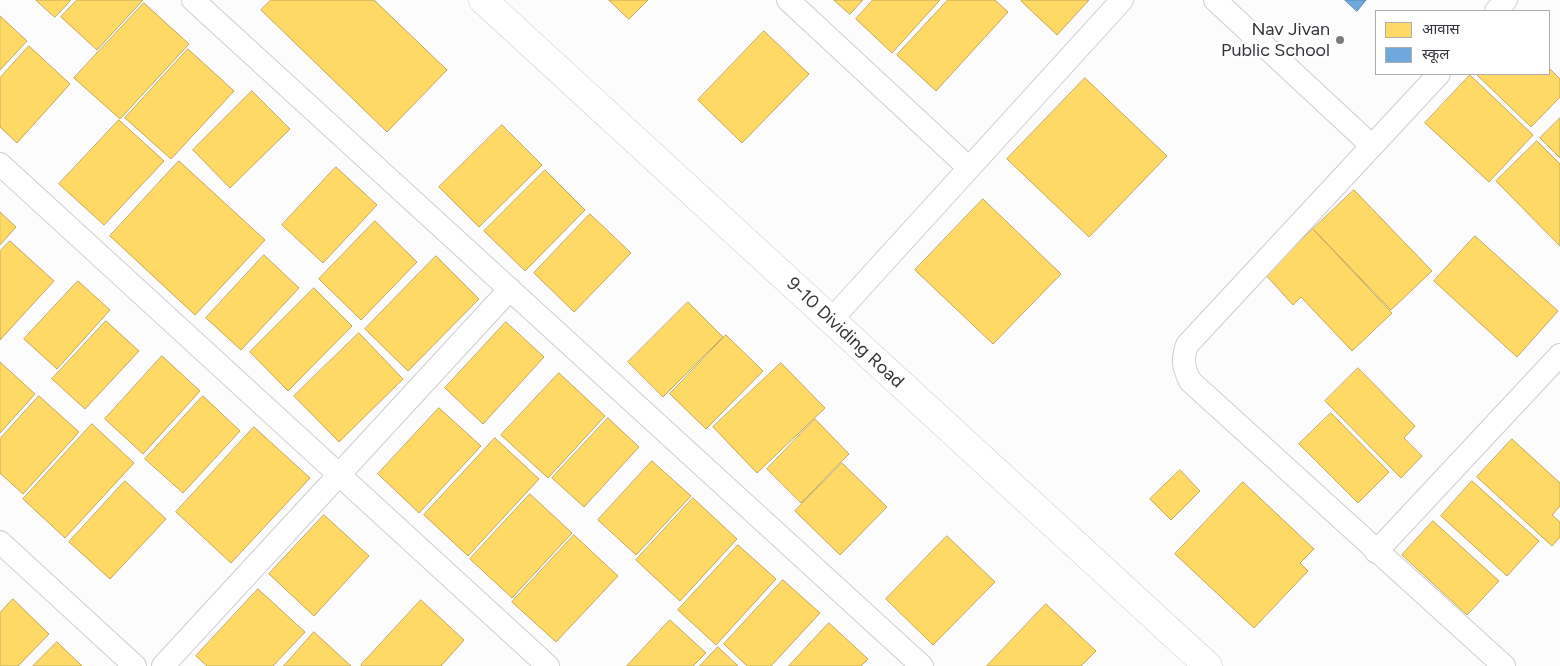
<!DOCTYPE html>
<meta charset="utf-8">
<style>
body{margin:0}
#map{position:relative;width:1560px;height:666px;overflow:hidden;background:#fcfcfd;font-family:Figtree,"Noto Sans Devanagari",sans-serif}
canvas{display:block}
.legend{position:absolute;left:1375px;top:10px;width:175px;height:65px;box-sizing:border-box;background:#fff;border:1px solid #aeaeb0;margin:0;padding:6px 9px;list-style:none;font-size:15px;color:#34353a}
.legend li{display:flex;align-items:center;gap:10px;height:25px}
.legend b{width:25px;border:1px solid #aeaeb0}
</style>
<div id="map">
<canvas width="1560" height="666"></canvas>
<ul class="legend">
<li><b style="height:14px;background:#ffd966"></b>आवास</li>
<li><b style="height:14px;background:#6fa8dc"></b>स्कूल</li>
</ul>
</div>
<script>
const context = document.querySelector('canvas').getContext('2d');
context.lineJoin = 'round';
function paint(path, color) { context.fillStyle = color; context.fill(path, 'evenodd'); }
function strokePath(path, color, width, dash) { context.strokeStyle = color; context.lineWidth = width; context.lineCap = dash ? 'butt' : 'round'; context.setLineDash(dash || []); context.stroke(path); }
function label(font, color, halo, rows, align = 'center') {
  context.font = font + ' Figtree,sans-serif'; context.lineWidth = 5; context.setLineDash([]); context.textBaseline = 'middle'; context.strokeStyle = halo; context.fillStyle = color; for (const [text, x, y, turn = 0] of rows) {
    context.save(); context.translate(x, y); context.rotate((+turn || 0) * Math.PI / 180); context.textAlign = isNaN(turn) ? turn : align; if (halo) context.strokeText(text, 0, 0); context.fillText(text, 0, 0); context.restore();
  }
}
const homes = new Path2D(`
 M36 0H71L55 17Z
 M77 0H143L97 50 61 17Z
 M271 0H374L447 70 387 132 261 10Z
 M609 0H648L629 19Z
 M834 0H863L850 14Z
 M873 0H940L892 53 856 19Z
 M948 0H995L1008 12 936 91 897 55Z
 M1022 0H1089L1057 35 1021 1Z
 M144 3 189 44 120 119 74 78Z
 M0 16 27 41 0 70Z
 M764 31 809 74 742 143 698 100Z
 M29 46 70 84 17 143 0 127V78Z
 M188 49 234 91 171 159 125 118Z
 M1549 68 1560 79V97L1531 127 1476 74H1549Z
 M1470 75 1533 135 1489 182 1425 123Z
 M1085 78 1167 156 1089 237 1007 159Z
 M252 91 290 129 230 188 193 150Z
 M1560 118V158L1540 138Z
 M119 120 164 161 104 225 59 184Z
 M502 125 542 165 479 227 439 187Z
 M1537 141 1560 164V246L1496 181Z
 M179 161 265 240 195 315 110 236Z
 M336 167 377 205 323 263 282 225Z
 M545 170 585 210 525 271 484 231Z
 M1354 190 1432 271 1391 310 1313 229Z
 M983 199 1061 274 993 344 915 270Z
 M0 212 16 227 0 245Z
 M590 214 631 253 574 312 534 273Z
 M375 221 417 262 361 320 319 279Z
 M1313 229 1392 313 1352 351 1301 297 1293 305 1265 274Z
 M1475 236 1558 311 1517 357 1434 281Z
 M10 241 54 281 0 340V251Z
 M264 255 299 288 241 350 206 318Z
 M436 256 479 299 408 371 365 329Z
 M78 281 110 310 57 369 24 339Z
 M314 288 352 326 288 391 250 352Z
 M688 302 723 337 663 397 628 362Z
 M106 321 139 351 85 409 52 379Z
 M506 322 544 357 483 424 445 388Z
 M359 333 403 379 339 442 294 396Z
 M726 335 763 371 706 429 670 394Z
 M162 356 200 391 143 454 105 419Z
 M0 362 35 394 0 433Z
 M781 363 825 408 757 473 713 427Z
 M1358 368 1415 426 1404 438 1422 456 1401 478 1325 401Z
 M559 373 605 416 548 478 501 435Z
 M39 396 79 432 23 494 0 473V439Z
 M203 396 240 431 183 493 145 459Z
 M439 408 481 446 419 513 378 474Z
 M1331 413 1389 472 1358 503 1299 444Z
 M608 418 639 447 584 507 552 478Z
 M815 419 849 454 801 503 767 469Z
 M92 424 134 463 65 538 23 499Z
 M254 427 310 478 231 563 176 512Z
 M495 438 539 479 468 556 424 515Z
 M1512 439 1560 483V506L1552 515 1560 522V537L1552 546 1477 477Z
 M652 461 691 496 636 555 598 520Z
 M842 463 887 507 840 555 795 511Z
 M1180 470 1200 491 1171 520 1150 499Z
 M125 481 166 519 110 579 69 542Z
 M1472 481 1539 541 1507 576 1441 516Z
 M1243 482 1314 549 1300 563 1308 571 1254 628 1175 554Z
 M530 494 572 533 512 598 470 559Z
 M693 498 737 539 680 601 636 560Z
 M324 515 369 556 314 616 269 574Z
 M1433 521 1499 581 1467 615 1402 555Z
 M574 535 618 576 556 642 512 602Z
 M947 536 995 582 933 645 886 599Z
 M738 545 776 579 716 645 678 610Z
 M783 580 820 613 771 666H747L724 644Z
 M258 589 305 632 273 666H207L196 656Z
 M13 599 49 634 18 666H0V613Z
 M421 600 464 640 441 666H362L361 665Z
 M1046 604 1096 651 1081 666H987Z
 M670 620 706 653 693 666H627Z
 M829 623 868 659 861 666H789Z
 M314 632 351 666H284Z
 M57 642 82 666H33Z
 M718 647 738 666H700Z`);
const schools = new Path2D(`
 M1345 0H1366L1357 11Z`);
const minor = new Path2D(`
 M193 0 922 666
 M788 0 969 168
 M1215 0 1372 146
 M1496 11 1506 0
 M1439 74 1187 345C1182 361 1183 366 1190 381L1504 666
 M0 164 548 666
 M831 320 1122 0
 M0 542 135 666
 M1376 552 1560 355
 M163 666 510 289`);
const tertiary = new Path2D(`
 M483 0 1208 666`);
const markers = [
 [1340,40,5,"#7a7b7e"]
];
const poiNames = [
 ["Nav Jivan",1330,30],
 ["Public School",1330,51]
];
const streetNames = [
 ["9-10 Dividing Road",845,333,43]
];
paint(homes, '#ffd966');
strokePath(homes, '#c2a859', 1);
paint(schools, '#6fa8dc');
strokePath(schools, '#5d86ab', 1);
strokePath(minor, '#cfcfd3', 24);
strokePath(tertiary, '#cfcfd3', 29);
strokePath(minor, '#fff', 22);
strokePath(tertiary, '#fff', 28);
for (const [x, y, r, color] of markers) { const dot = new Path2D(); dot.arc(x, y, r, 0, 2 * Math.PI); context.fillStyle = color; context.fill(dot); strokePath(dot, '#fff', 2); }
label('18px', '#34353a', '#fff', poiNames, 'right');
label('18px', '#34353a', '#fff', streetNames);
</script>
